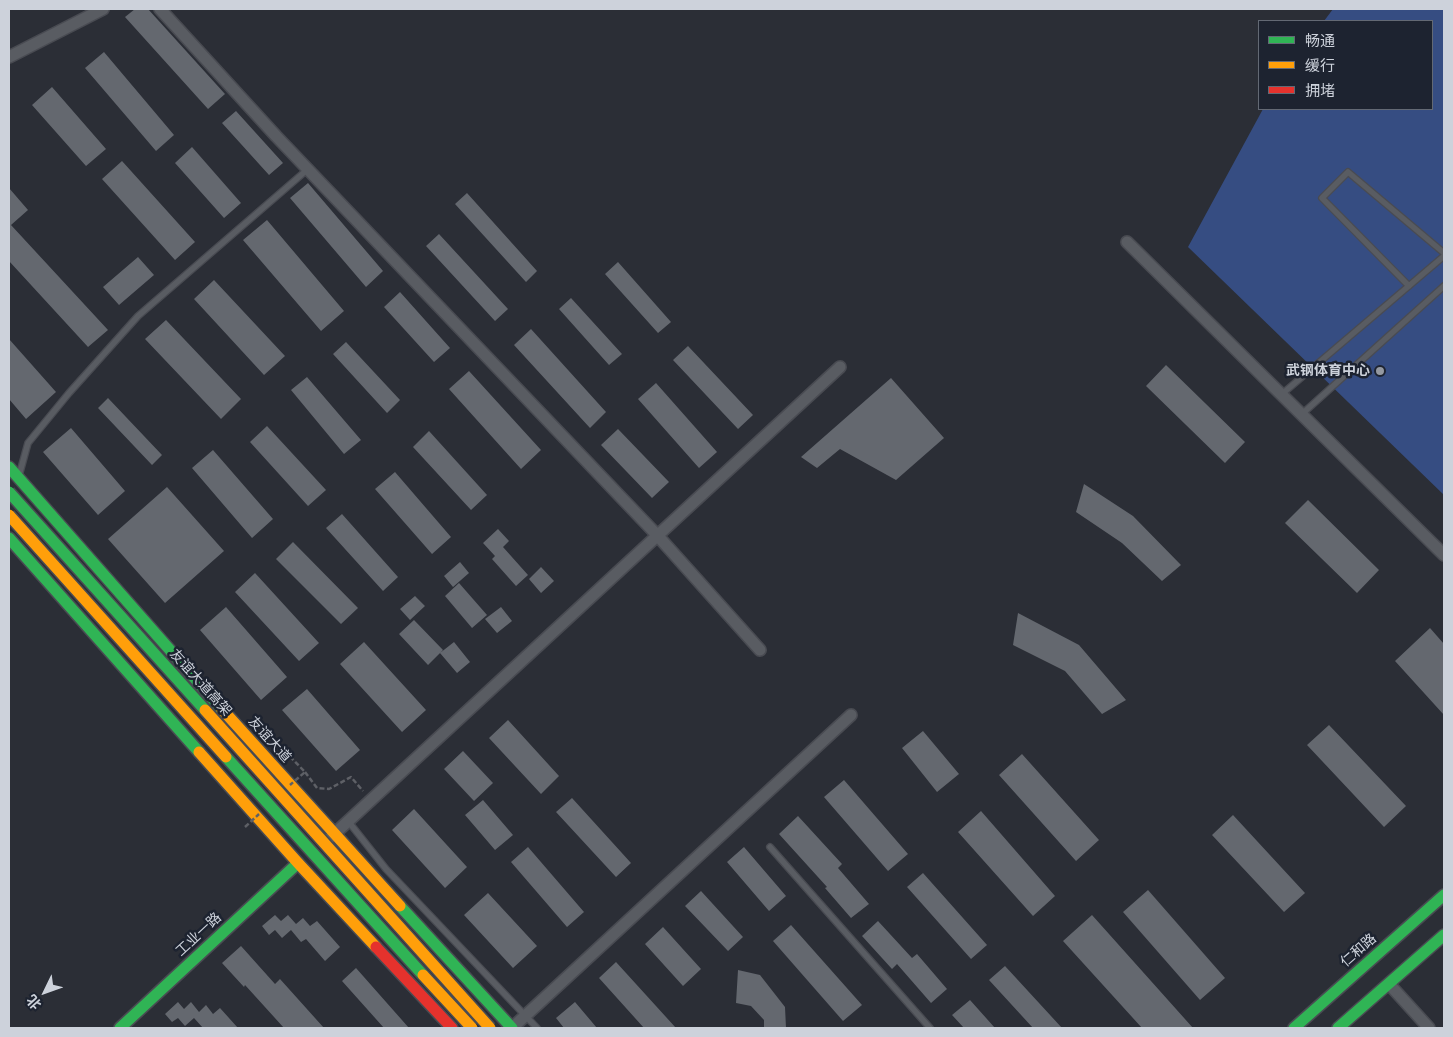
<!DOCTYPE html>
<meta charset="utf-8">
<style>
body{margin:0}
#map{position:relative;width:1453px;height:1037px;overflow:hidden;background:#2b2e36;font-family:Roboto,"Noto Sans SC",sans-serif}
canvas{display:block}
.frame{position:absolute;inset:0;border:10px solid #cdd2db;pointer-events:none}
.legend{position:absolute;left:1258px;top:20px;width:175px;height:90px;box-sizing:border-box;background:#1d2330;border:1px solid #636974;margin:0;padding:6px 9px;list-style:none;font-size:15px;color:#cdd2db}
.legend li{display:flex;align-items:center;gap:10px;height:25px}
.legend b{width:25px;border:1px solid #636974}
.north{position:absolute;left:20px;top:967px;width:50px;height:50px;-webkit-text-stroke:4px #1d2330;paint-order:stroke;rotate:228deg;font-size:14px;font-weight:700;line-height:20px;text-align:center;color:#cdd2db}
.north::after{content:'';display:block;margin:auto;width:18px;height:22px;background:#cdd2db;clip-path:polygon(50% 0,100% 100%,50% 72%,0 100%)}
</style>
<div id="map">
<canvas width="1453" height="1037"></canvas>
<div class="frame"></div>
<ul class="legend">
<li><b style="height:6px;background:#30b455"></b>畅通</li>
<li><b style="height:6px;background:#ff9f0a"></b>缓行</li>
<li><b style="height:6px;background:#e5322d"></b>拥堵</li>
</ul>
<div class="north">北</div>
</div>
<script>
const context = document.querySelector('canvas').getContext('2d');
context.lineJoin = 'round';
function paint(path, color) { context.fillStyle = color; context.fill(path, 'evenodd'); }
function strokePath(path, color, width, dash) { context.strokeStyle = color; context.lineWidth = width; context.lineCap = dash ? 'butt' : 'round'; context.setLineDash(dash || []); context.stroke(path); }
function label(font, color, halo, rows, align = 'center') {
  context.font = font + ' Roboto,"Noto Sans SC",sans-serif'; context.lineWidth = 5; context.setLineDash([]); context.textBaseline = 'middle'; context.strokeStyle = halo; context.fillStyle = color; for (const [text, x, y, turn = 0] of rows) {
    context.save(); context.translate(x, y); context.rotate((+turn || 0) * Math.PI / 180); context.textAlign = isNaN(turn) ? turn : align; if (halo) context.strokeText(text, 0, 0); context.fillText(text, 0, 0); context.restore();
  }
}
const green = new Path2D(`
 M1333 9H1444V495L1188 247 1263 109H1432V21H1324Z`);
const building = new Path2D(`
 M135 9H148L225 94 208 109 125 17Z
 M104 52 174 135 156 151 85 68Z
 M52 87 106 149 86 166 32 105Z
 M236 111 283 163 269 175 222 123Z
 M192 147 241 203 224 218 175 163Z
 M122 161 195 242 175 260 102 179Z
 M308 183 383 271 366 287 290 198Z
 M9 188 28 210 11 225 108 330 88 347 9 261Z
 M467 193 537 271 526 282 455 204Z
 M267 220 344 311 321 331 243 240Z
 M439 234 508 309 495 321 426 246Z
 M138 257 154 275 119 305 103 287Z
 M618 262 671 322 658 333 605 274Z
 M214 280 285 356 264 375 194 299Z
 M400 292 450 348 434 362 384 307Z
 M571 298 622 354 609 365 559 309Z
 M166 320 241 399 221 419 145 339Z
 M531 329 606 412 590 428 514 345Z
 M9 339 56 392 26 419 9 399Z
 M346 342 400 400 387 413 333 354Z
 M688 346 753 415 738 429 673 360Z
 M1166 365 1245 442 1225 463 1146 386Z
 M469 371 541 450 521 469 449 389Z
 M307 377 361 440 344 454 291 390Z
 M891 378 944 438 896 480 840 449 817 468 801 457Z
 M656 383 717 452 699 468 638 399Z
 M108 398 162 455 152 465 98 408Z
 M267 426 326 490 308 506 250 442Z
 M71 428 125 491 98 515 43 452Z
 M618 429 669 482 652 498 601 445Z
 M429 431 487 495 471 510 413 447Z
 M213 450 273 519 252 538 192 468Z
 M395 472 451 537 432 554 375 489Z
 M1084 484 1133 516 1181 565 1162 581 1122 543 1076 512Z
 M167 487 224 551 165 603 108 539Z
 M1308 500 1379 570 1357 593 1285 523Z
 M342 514 398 577 383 591 326 528Z
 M498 529 509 541 503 547 528 575 516 586 492 559 495 556 483 543Z
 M293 542 358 608 341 624 276 559Z
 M460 562 469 573 453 587 444 576Z
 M541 567 554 581 541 593 529 579Z
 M255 573 319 643 299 661 235 592Z
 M459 583 487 615 472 628 445 596Z
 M415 596 425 606 410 620 400 609Z
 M226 607 287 677 261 700 200 630Z
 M501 607 512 621 497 633 485 619Z
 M1018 613 1079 645 1126 700 1102 714 1065 671 1013 645Z
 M414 620 443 650 428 665 399 634Z
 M1430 628 1444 644V715L1395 661Z
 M364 642 426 710 402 732 340 664Z
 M454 642 470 662 457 673 440 653Z
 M307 689 360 750 336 771 282 710Z
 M508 720 559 776 541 794 489 738Z
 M1329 725 1406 806 1384 827 1307 745Z
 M923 731 959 774 937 792 902 748Z
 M463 751 493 783 474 801 444 769Z
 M1022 754 1099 840 1076 861 999 775Z
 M844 780 908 854 888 871 824 797Z
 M572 798 631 863 616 877 556 812Z
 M483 800 513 835 495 850 465 815Z
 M414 809 467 867 445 888 392 830Z
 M981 811 1055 896 1033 916 958 832Z
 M1233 815 1305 893 1284 912 1212 835Z
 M798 816 842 864 838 868 869 904 851 918 825 888 827 887 779 834Z
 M528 847 584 912 567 927 511 862Z
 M744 847 786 896 769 911 727 862Z
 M923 873 987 945 971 959 907 887Z
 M1148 890 1225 978 1200 1000 1123 912Z
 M701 891 743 937 728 951 685 906Z
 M488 893 537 946 513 968 464 915Z
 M275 915 281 921 288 915 296 924 303 918 310 926 317 921 340 947 325 961 306 939 301 942 291 930 282 938 275 930 269 935 262 926Z
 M1092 915 1193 1028H1142L1063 941Z
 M878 921 912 958 917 954 947 989 931 1003 897 964 892 969 862 936Z
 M791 925 862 1005 843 1021 773 941Z
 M663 927 701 969 683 986 645 944Z
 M241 946 275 984 280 979 324 1028H284L245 985 244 987 222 963Z
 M616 962 676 1028H644L599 978Z
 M1005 966 1062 1028H1033L989 980Z
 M356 968 409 1028H384L342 981Z
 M738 970 760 975 785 1007 786 1028H764V1020L751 1006 736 1003Z
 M970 1000 995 1028H964L952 1015Z
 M178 1002 184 1009 191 1002 199 1012 206 1005 213 1014 220 1008 238 1028H203L194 1018 185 1026 178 1018 172 1022 165 1014Z
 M575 1002 597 1028H564L556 1018Z`);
const path = new Path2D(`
 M305 772 317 788 329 789 351 777 363 791`);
const lane = new Path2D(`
 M1409 286 1322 198 1348 172 1444 253
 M1282 394 1444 256
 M1302 414 1444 286
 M20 472 28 443 69 393 138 316 308 169
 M348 821 386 869 537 1028
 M770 847 930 1028`);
const street = new Path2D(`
 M160 9 276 136 657 535 760 650
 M9 57 103 9
 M1127 242 1444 555
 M331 837 840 367
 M1389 984 1429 1028
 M512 1028 851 715`);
const fast = new Path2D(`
 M9 467 221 708
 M9 538 199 752
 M400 906 512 1028
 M120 1028 298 863
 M1294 1028 1444 895
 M1338 1028 1444 935`);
const slow = new Path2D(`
 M221 708 400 906
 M199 752 298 863 376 947`);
const jam = new Path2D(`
 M376 947 452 1028`);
const pathBridge = new Path2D(`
 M269 735 305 772 290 785
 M245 827 259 814`);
const fastBridge = new Path2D(`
 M9 492 205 710
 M226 757 423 975`);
const slowBridge = new Path2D(`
 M9 515 226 757
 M205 710 490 1028
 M423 975 472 1028`);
const markers = [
 [1380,371,5,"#9499a1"]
];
const poiNames = [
 ["武钢体育中心",1370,371]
];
const streetNames = [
 ["友谊大道高架",200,683,48],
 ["友谊大道",269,740,48],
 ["工业一路",199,935,-43],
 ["仁和路",1359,951,-41]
];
paint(green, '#364d82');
paint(building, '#64686f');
strokePath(lane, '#494b52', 8);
strokePath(street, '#494b52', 14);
strokePath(fast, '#494b52', 14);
strokePath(slow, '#494b52', 14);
strokePath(jam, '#494b52', 14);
strokePath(path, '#5e6066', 2.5, [5, 2.5]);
strokePath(lane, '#595c62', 5.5);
strokePath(street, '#595c62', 11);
strokePath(fast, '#30b455', 11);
strokePath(slow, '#ff9f0a', 11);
strokePath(jam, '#e5322d', 11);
strokePath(fastBridge, '#494b52', 14, []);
strokePath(slowBridge, '#494b52', 14, []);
strokePath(pathBridge, '#5e6066', 2.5, [5, 2.5]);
strokePath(fastBridge, '#30b455', 11);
strokePath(slowBridge, '#ff9f0a', 11);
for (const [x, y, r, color] of markers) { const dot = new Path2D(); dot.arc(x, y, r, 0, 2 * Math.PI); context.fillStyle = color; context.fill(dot); strokePath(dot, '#1d2330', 2); }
label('bold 14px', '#cdd2db', '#1d2330', poiNames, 'right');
label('14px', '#cdd2db', '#1d2330', streetNames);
</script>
